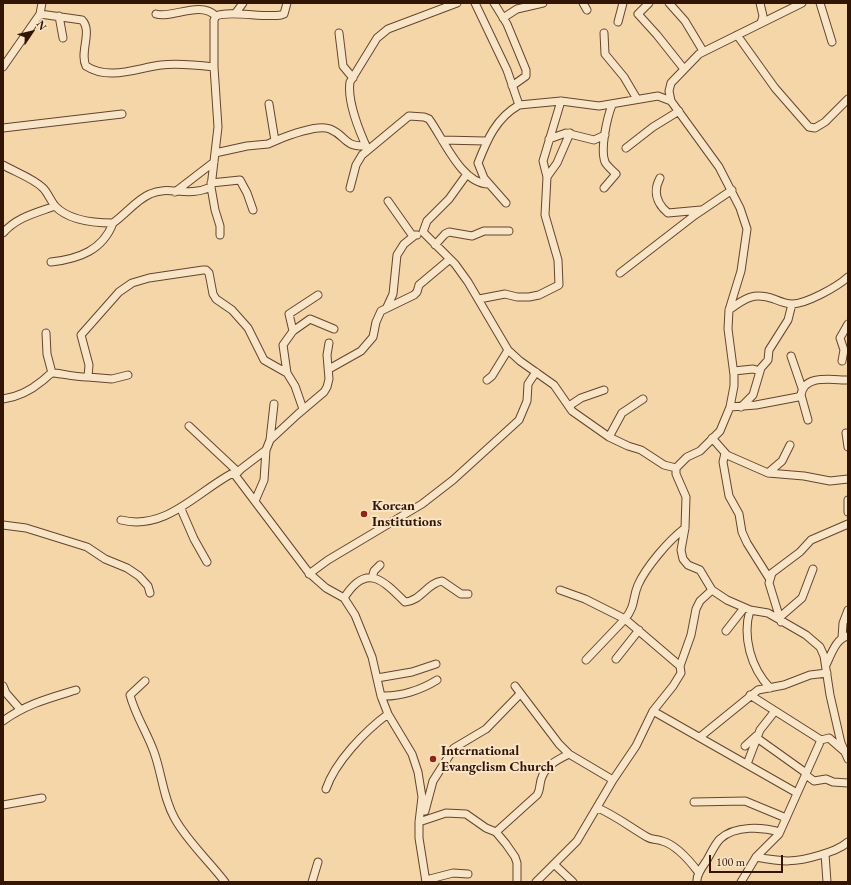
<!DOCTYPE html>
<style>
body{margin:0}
#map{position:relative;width:851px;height:885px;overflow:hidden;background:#f5d6a9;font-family:"EB Garamond",serif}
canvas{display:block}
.frame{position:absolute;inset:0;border:4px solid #331504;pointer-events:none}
.north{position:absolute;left:12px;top:12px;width:40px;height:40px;-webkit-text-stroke:3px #f8e4c7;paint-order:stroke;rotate:55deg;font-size:11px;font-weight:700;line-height:16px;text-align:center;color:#331504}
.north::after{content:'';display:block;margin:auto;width:14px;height:18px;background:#331504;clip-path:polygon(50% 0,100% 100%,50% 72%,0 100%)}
.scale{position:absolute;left:709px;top:855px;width:74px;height:18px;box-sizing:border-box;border:2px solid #331504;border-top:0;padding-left:5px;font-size:12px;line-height:14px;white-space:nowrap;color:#331504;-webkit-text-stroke:3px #f8e4c7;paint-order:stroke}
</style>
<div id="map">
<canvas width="851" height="885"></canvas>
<div class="frame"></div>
<div class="north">N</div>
<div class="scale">100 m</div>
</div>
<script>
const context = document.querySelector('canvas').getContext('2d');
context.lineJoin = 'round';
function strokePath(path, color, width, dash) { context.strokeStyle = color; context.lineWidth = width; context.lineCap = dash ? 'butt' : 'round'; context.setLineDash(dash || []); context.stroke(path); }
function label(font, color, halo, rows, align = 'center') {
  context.font = font + ' "EB Garamond",serif'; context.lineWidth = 4; context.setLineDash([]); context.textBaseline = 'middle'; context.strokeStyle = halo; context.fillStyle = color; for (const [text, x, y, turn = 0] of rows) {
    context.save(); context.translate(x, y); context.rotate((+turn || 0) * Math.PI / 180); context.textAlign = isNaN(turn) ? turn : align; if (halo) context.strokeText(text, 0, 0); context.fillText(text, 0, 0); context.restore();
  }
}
const minor = new Path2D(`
 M475 3 507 70 519 105 561 101 599 106 658 96 671 101 719 167 740 208 747 229 741 271 729 310 728 329 734 375V386L730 407 720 431 700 451 687 457 676 468V474L686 497 685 528 681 550 683 559 688 565 700 570 712 590 727 600 750 610 768 613 806 635 820 647 824 656 830 695 841 743 848 759
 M494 3 507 24 526 70V76L512 86
 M583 3 587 10
 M649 3 638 14 657 35 684 69
 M669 3 685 21 703 51
 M760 3 763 16 761 23
 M820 3 832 42
 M40 14 82 20C93 31 79 53 86 66 109 81 137 68 161 65 178 63 197 65 214 67V20L216 16C228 10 265 18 281 15L284 14 287 3
 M156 14C172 19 200 0 216 16
 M235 14 243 3
 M59 16 63 38
 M503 18 517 9 543 3
 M618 22 623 3
 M339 33 343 66 353 78
 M604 33 605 54 624 77 637 99
 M737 35 775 88 809 127 815 128 825 122 848 99
 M3 67 40 14 42 3
 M214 67 218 127 211 187 215 210 220 226V235
 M671 101 669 91 671 83 699 54 802 3
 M3 128 122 114
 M549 139 566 133 594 140 605 135
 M442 140 486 141
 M275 141C287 136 318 124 330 129 347 136 343 147 366 146
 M626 148 653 127 679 111
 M368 150C360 133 347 101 350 82L377 38 388 29 457 3
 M215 153 247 146 268 144 275 141 269 104
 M3 165C15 172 33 178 43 188 48 193 50 200 55 206 69 221 94 223 113 223 126 214 136 200 150 194 169 185 187 198 211 187
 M467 174 449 199 427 221 423 232 455 264 468 282 508 350 520 361 554 385 572 411 609 437 628 446 641 450 664 465 676 468
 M547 177 557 163 570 133
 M660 178C653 191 656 203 668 213L701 210
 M211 183 240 180 247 193 253 210
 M350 188 356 165 362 155 409 116 424 117 429 119C443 138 462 185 489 184
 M604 188 616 174C612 170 607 166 605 162 600 149 607 118 612 105
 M175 192 214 162
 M388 201 412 235H417
 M506 203 484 178 478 163C487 140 496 118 519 105
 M3 233C17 217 36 213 55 206
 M435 245 445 234 449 232 472 236 484 231H509
 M51 262C79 259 103 250 113 223
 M620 273 695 215 732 190
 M479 299 505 294 517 297H529L539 295 559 285 558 260 545 215 547 177 543 161 561 101
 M387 307 393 294 397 255 404 244 414 236
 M729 310C745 298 754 292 774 299 779 301 786 304 792 304 806 304 837 287 848 277
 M293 331 289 314 318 295
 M46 333 47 354 52 373
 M791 356 802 388
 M842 361 844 350 840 338 848 324
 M329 369 361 351 373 337 376 322 381 311 414 295 417 292 419 285 450 259
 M734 371 753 369 760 371
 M287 373 283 345 293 331 310 319 334 329
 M88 377 112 379 128 375
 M487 380 492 376 508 350
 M801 395 808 420
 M3 399C18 397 30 391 42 381 45 379 48 375 52 373 54 372 79 378 88 377L89 365 81 335 119 292 132 283 149 278 203 270H206L209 273 213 294 216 299 232 310 248 328 264 360 287 373 295 386 303 409
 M569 406 581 398 604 390
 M730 407 756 405 798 397 801 395C804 374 832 380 848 380
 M741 407 753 395 761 368 768 360 769 350 788 320 792 304
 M189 426 238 472
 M846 433 848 447
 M609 437 622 413 643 399
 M712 438 727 455 768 473 804 476 830 481 848 479
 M270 440 274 404
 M725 453 723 462 729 496 739 514 742 532 747 543 769 578
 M768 473 782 461 790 445
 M235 475 241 469 266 450
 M848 500V512
 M255 501 264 480 266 450 270 440 298 414 324 392 327 387 329 379 327 355 329 343
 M181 509 194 539 207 562
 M121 520C165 531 196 493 231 474L235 475 309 573 326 588 344 598 355 615 372 657 381 696 388 714 412 754 418 772 422 797 419 822V838L426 882
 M3 525 26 528 87 547 105 559 127 568 139 576 148 586 150 593
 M309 574 328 560 422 504 453 480 519 420 527 401 528 384 536 372
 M372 578 374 571 380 565
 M560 590 585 599 625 619 586 660
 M344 598C366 563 382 579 405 602 421 601 427 583 442 581L461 594H468
 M750 610C742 637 751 668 770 688
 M780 617 802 598 813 569
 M781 622 769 583 772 573 800 552 811 540 848 524
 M726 631 744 608
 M842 638 843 623 848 610
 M616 659 639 630
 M826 665C831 655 836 638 848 636
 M680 666 625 619C636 605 632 599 638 585 646 567 669 540 685 528
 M377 678 412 672 436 664
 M145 681 130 695C135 715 147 732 154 752 162 774 163 798 175 819 188 842 209 861 225 882
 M3 686 6 693 20 709
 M515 686 559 744 569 754 613 780
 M750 695 821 740
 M381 696C400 697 421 690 437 680
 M653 711 797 793
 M3 721C26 704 50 698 76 690
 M700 737 758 690 784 685 810 675 827 673
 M757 738 806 773
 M745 746 756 736
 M747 764 760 730 775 711
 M806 775 814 781 826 779 833 782 848 783
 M326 789C335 762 365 731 388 714
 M694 802 745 801 786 818
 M3 805 42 798
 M598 808C616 816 630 827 647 837 652 840 656 839 662 841 677 845 690 861 699 873
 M425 811 433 781 454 748 486 729 520 694
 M419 822 446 813 466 814 486 828 496 832 506 844 515 857 517 863V882
 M496 832 537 795C541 789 539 783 542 777 546 765 559 759 569 754
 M825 854 827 882
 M756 857C783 862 794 863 820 855 830 852 840 849 848 842
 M555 865 573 882
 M426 880 453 873 468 874
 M312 882 318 862
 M536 882 577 841 613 780 636 746 653 711 673 686 681 673 680 666 691 635 696 609 700 601 712 590
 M697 882C696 875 703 866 707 860 711 853 715 844 720 839 735 825 763 827 780 832
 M741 882 756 857 779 834 821 740 829 738 844 751`);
const markers = [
 [364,514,4,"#8f2418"],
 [433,759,4,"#8f2418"]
];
const poiNames = [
 ["Korean",372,506],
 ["Institutions",372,522],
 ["International",441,751],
 ["Evangelism Church",441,767]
];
strokePath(minor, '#64452d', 9);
strokePath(minor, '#f8e4c7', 7);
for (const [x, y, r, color] of markers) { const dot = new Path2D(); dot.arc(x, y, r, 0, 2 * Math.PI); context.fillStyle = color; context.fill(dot); strokePath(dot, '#f8e4c7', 1.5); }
label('bold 14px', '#331504', '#f8e4c7', poiNames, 'left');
</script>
